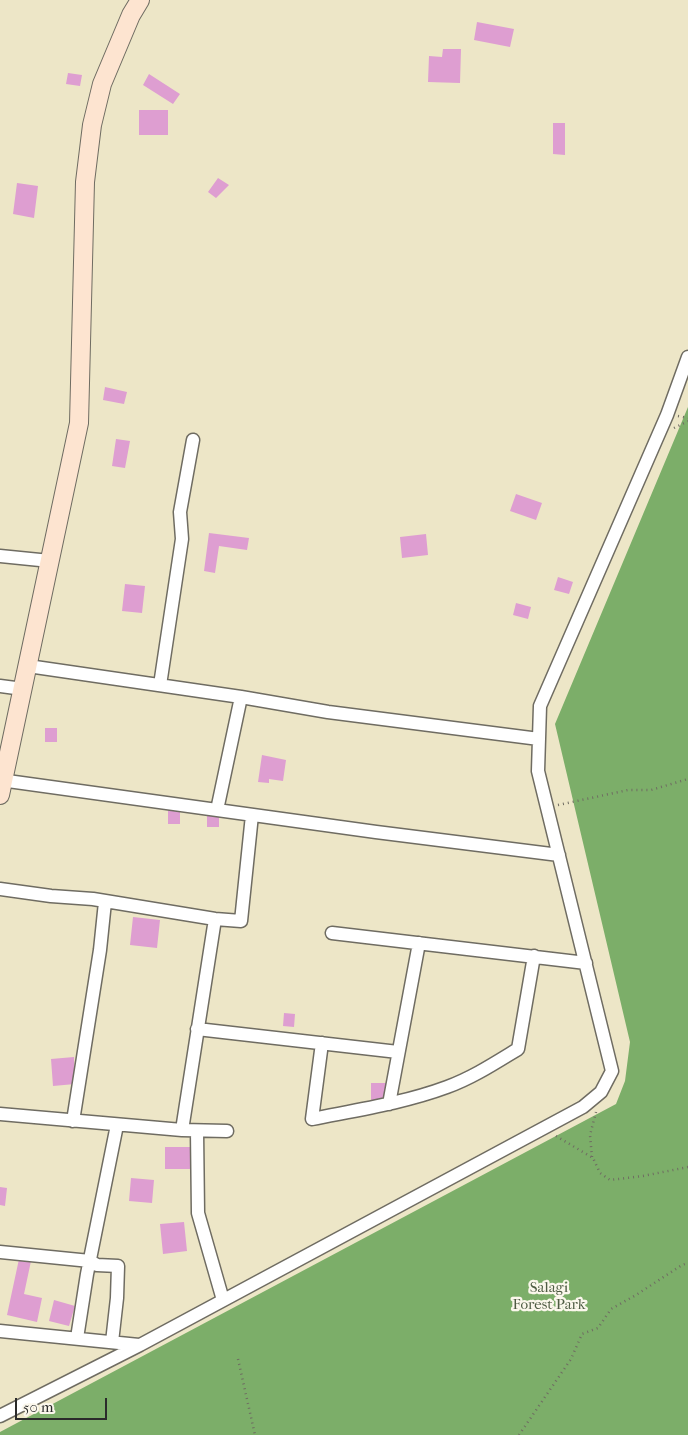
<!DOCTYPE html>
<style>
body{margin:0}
#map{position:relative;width:688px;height:1435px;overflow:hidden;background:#ede6c7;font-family:"IM FELL French Canon",serif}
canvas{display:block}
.scale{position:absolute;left:15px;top:1398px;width:92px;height:22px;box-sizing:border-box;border:2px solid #2b2b2b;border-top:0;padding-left:6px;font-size:15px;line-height:18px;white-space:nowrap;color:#2b2b2b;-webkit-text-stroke:4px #fbf7ec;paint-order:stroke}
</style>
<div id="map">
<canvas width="688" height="1435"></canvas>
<div class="scale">50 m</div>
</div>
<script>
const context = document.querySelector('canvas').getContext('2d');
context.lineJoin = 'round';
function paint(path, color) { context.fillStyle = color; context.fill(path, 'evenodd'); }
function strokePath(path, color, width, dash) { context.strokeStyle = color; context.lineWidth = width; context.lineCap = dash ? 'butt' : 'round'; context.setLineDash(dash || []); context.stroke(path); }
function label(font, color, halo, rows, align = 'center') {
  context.font = font + ' "IM FELL French Canon",serif'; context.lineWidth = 4.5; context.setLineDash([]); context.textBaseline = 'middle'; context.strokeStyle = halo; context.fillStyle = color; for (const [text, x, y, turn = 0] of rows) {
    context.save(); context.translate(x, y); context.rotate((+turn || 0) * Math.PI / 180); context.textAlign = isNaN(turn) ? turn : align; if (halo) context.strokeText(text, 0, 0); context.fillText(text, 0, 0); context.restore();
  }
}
const forest = new Path2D(`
 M688 407V1435H0V1432L616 1104 625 1081 630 1042 555 724Z`);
const building = new Path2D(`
 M477 22 514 29 510 47 474 40Z
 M443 49H461L460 83 428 82 429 56 442 57Z
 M68 73 82 75 80 86 66 84Z
 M149 74 180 94 173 104 143 85Z
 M139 110H168V135H139Z
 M553 123H565V155L553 154Z
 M218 178 229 185 216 198 208 192Z
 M17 183 38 186 34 218 13 214Z
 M105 387 127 392 124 404 103 400Z
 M116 439 130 441 125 468 112 466Z
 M516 494 542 503 536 520 510 511Z
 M209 533 249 538 247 550 219 546 215 573 204 571Z
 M426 534 428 555 402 558 400 537Z
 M558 577 573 582 569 594 554 590Z
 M125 584 145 586 142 613 122 611Z
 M516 603 531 607 528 619 513 615Z
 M45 728H57V742H45Z
 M262 755 286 760 283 781 269 779V783L258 782Z
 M168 809 180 810V824H168Z
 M207 813H219V827H207Z
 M133 917 160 920 157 948 130 945Z
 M284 1013 295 1014 294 1027 283 1026Z
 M74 1057 75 1084 53 1086 51 1059Z
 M371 1083H386V1100H371Z
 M165 1147H192L191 1169H165Z
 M131 1178 154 1180 152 1203 129 1201Z
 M0 1187 7 1188 5 1206 0 1205Z
 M184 1222 187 1251 163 1254 160 1224Z
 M19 1259 31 1261 24 1294 42 1298 37 1322 7 1315Z
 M54 1300 75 1306 69 1326 49 1321Z`);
const path = new Path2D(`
 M678 416 688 418
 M674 428 688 421
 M558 805 628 790H651L688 779
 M556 1136 593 1158 600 1173 610 1180 643 1176 688 1167
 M592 1157 590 1135 596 1112
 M238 1359 255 1435
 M519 1435 571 1359 582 1334 598 1328 611 1309 636 1295 682 1265 688 1263`);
const street = new Path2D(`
 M0 556 50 561
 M28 666 241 697 328 712 539 739
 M160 685 182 539 180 512 193 440
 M0 686 23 689
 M0 780 376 832 559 855
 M217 810 241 697
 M0 889 51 896 93 899 215 919 241 921 252 815
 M332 933 586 963
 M197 1029 398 1052
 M322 1043 312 1119C357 1110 404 1103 447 1087 472 1078 495 1063 518 1049L534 956
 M389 1104 419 943
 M0 1114 182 1130 227 1131
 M73 1121 100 950 105 902
 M182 1130 215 919
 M197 1131 198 1213 223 1300
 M0 1252 90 1261 97 1265 118 1266 117 1298 112 1342
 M0 1331 139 1345
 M77 1338 87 1274 117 1125
 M0 1416 140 1345 583 1107 601 1092 612 1071 538 771 540 706 667 415 688 357`);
const secondary = new Path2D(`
 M0 795 79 423 85 182 92 125 102 84 131 15 140 0`);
const parkNames = [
 ["Salagi",549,1288],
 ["Forest Park",549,1305]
];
paint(forest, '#7cae69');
paint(building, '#de9ed1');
strokePath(street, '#6f6c62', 15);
strokePath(secondary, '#6f6c62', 20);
strokePath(path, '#6f6c62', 2.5, [1, 4]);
strokePath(street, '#fff', 12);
strokePath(secondary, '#fde4d0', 18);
label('15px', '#4d5b42', '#fbf7ec', parkNames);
</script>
